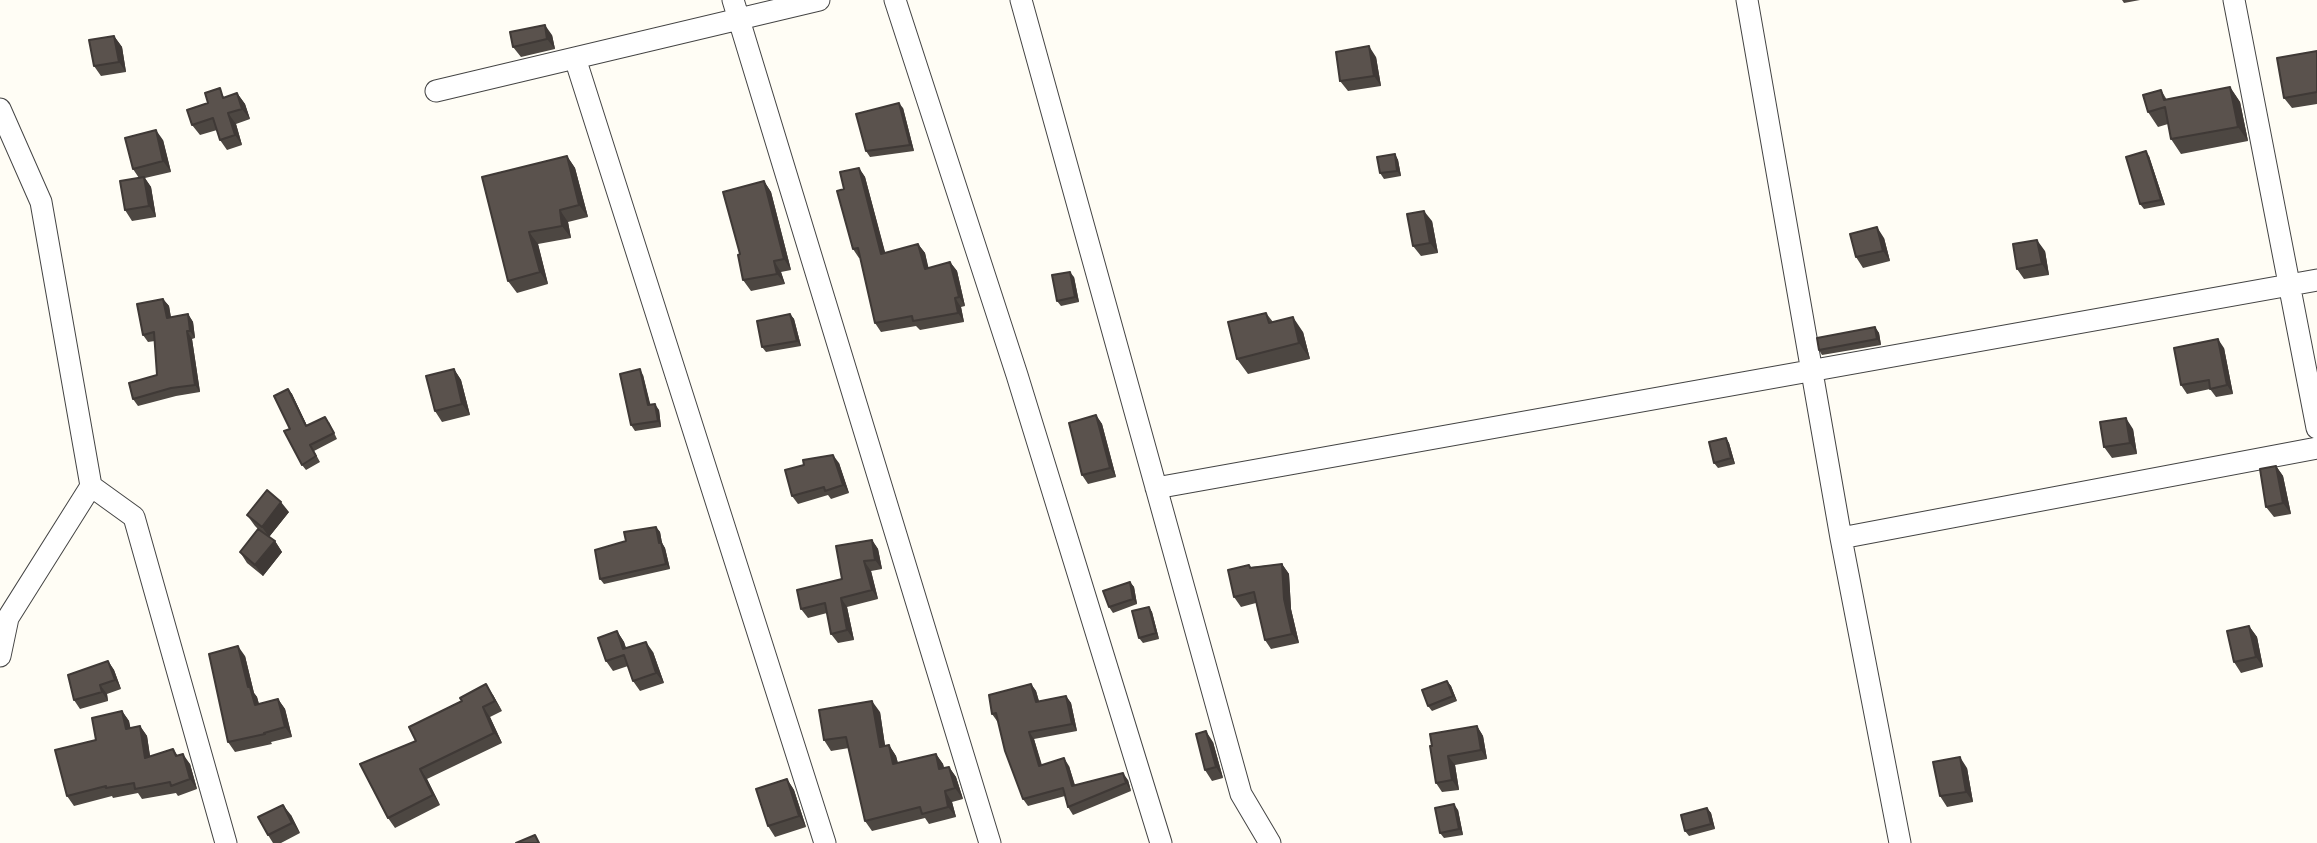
<!DOCTYPE html>
<style>
body{margin:0}
canvas{display:block;background:#fffdf5}
</style>
<canvas width="2317" height="843"></canvas>
<script>
const context = document.querySelector('canvas').getContext('2d');
context.lineJoin = 'round';
function strokePath(path, color, width, dash) { context.strokeStyle = color; context.lineWidth = width; context.lineCap = dash ? 'butt' : 'round'; context.setLineDash(dash || []); context.stroke(path); }
function paint(path, color) { context.fillStyle = color; context.fill(path, 'evenodd'); }
const street = new Path2D(`
 M733 0 990 843
 M895 0 1017 375 1161 843
 M1021 0 1241 794 1270 843
 M1747 0 1841 538 1900 843
 M2234 0 2317 428
 M575 58 825 843
 M436 91 819 0
 M0 109 41 202 91 486 8 618 0 656
 M91 486 134 517 226 843
 M1156 488 2317 280
 M1841 538 2317 448`);
const wall = new Path2D(`
 M2122 0H2140L2124 3Z
 M552 35 555 49 521 57 513 47Z
 M114 36 122 47 126 72 101 76 94 66Z
 M2317 51V104L2292 108 2284 98Z
 M1376 57 1381 86 1348 91 1340 81Z
 M2230 87 2240 102 2248 141 2181 154 2171 139 2168 124 2158 127 2148 112 2161 90 2167 100Z
 M237 93 245 104 250 119 236 124 242 145 227 150 220 140 217 130 200 135 192 125 226 97Z
 M903 108 914 151 870 157 866 151Z
 M163 140 171 172 145 178 151 187 156 217 132 221 125 210 139 178 133 169Z
 M1395 154 1398 160 1401 176 1384 179 1380 173Z
 M567 156 575 168 588 217 568 222 571 238 538 244 548 284 517 293 508 281 482 177Z
 M2149 156 2165 205 2144 209 2140 204Z
 M859 168 865 177 885 253 918 244 925 253 928 268 950 262 957 271 965 306 961 307 964 322 920 330 916 326 881 332 875 323 860 258H859L853 249 844 189Z
 M764 181 771 192 791 270 781 272 785 284 751 291 743 280 740 254Z
 M1432 221 1438 253 1421 256 1413 246Z
 M1884 238 1890 261 1863 268 1856 257Z
 M2045 251 2049 275 2024 279 2017 269Z
 M1074 277 1079 302 1061 306 1057 301Z
 M163 299 169 306 171 317 188 314 193 322 195 338 192 339 200 392 176 396 138 406 133 399 157 375 155 341 148 342 143 335Z
 M1266 313 1273 322 1303 332 1310 359 1248 374 1237 359Z
 M790 314 794 319 801 346 766 352 762 347Z
 M1875 327 1879 333 1881 345 1822 355 1819 350Z
 M2224 348 2233 394 2216 397 2210 389 2187 394 2181 385Z
 M454 369 461 380 470 415 442 422 435 411Z
 M643 375 650 405 659 410 661 427 635 431 631 425Z
 M288 389 292 394 307 426 329 422 337 439 314 451 320 462 306 470 302 465 290 429Z
 M1096 415 1102 424 1116 477 1088 484 1082 475Z
 M2133 429 2137 454 2112 458 2104 447Z
 M1726 438 1729 443 1735 464 1718 468 1714 463Z
 M839 463 849 493 831 499 828 495 798 504 792 496Z
 M2276 466 2283 476 2291 514 2274 517 2266 507Z
 M289 512 269 537 275 541 282 552 263 576 247 563 240 552 258 529 255 526 247 515Z
 M656 527 660 532 662 543 665 548 670 569 604 584 600 579Z
 M872 540 878 549 882 569 871 571 878 599 847 607 854 640 838 643 831 634 827 613 808 618 801 609 842 579Z
 M1282 564 1289 574 1291 609 1299 643 1271 649 1265 640 1256 603 1241 607 1234 597 1249 565 1251 567Z
 M1130 582 1134 587 1137 604 1113 613 1109 607Z
 M1149 607 1152 612 1159 639 1143 643 1139 638Z
 M2249 626 2257 637 2263 667 2241 673 2234 662Z
 M617 631 624 642 626 648 653 652 664 683 640 691 633 681 628 666 613 671 606 661Z
 M245 656 254 693 257 697 259 704 278 699 285 709 292 737 271 742 272 744 235 752 228 742Z
 M108 661 114 670 121 689 107 694 108 701 80 709 74 700Z
 M1447 681 1451 686 1457 701 1432 711 1428 706Z
 M1031 684 1036 691 1039 701 1066 696 1071 703 1077 731 1034 739 1042 765 1069 766 1075 785 1128 780 1131 791 1073 815 1068 807 1065 796 1028 806 1023 799 998 721H997L992 714Z
 M493 695 502 711 490 717 502 743 427 779 440 805 395 828 388 818 416 741 462 701Z
 M122 711 129 721 130 728 140 726 147 736 150 757 173 749 178 756 190 764 197 789 178 796 176 793 142 799 138 793 113 798 112 796 74 806 67 796 96 740Z
 M880 712 885 746 889 745 896 756 898 763 936 754 943 764 944 768 949 767 956 777 963 799 952 802 956 817 929 824 925 818 872 831 865 821 849 748 831 751 824 740Z
 M1477 726 1483 736 1487 759 1455 765 1459 790 1442 792 1436 783 1430 746Z
 M1213 742 1223 778 1212 781 1205 770Z
 M1967 768 1973 802 1947 807 1940 796Z
 M787 779 794 790 806 827 775 837 768 826Z
 M1707 808 1711 813 1715 829 1689 836 1685 831Z
 M1458 810 1463 835 1444 838 1440 833Z
 M291 815 300 833 281 843H273L268 835Z`);
const shadedWall = new Path2D(`
 M545 25 552 35 555 49 547 39Z
 M114 36 122 47 126 72 119 62Z
 M1369 46 1376 57 1381 86 1374 76Z
 M2230 87 2240 102 2248 141 2238 127Z
 M237 93 245 104 250 119 242 109Z
 M899 103 903 108 914 151 910 145Z
 M228 113 236 124 242 145 235 135Z
 M156 130 163 140 171 172 163 161Z
 M2146 151 2149 156 2165 205 2161 200Z
 M1395 154 1398 160 1401 176 1397 171Z
 M567 156 575 168 588 217 579 205Z
 M859 168 865 177 888 263 881 254Z
 M144 177 151 187 156 217 149 206Z
 M764 181 771 192 791 270 784 259Z
 M560 210 568 222 571 238 562 226Z
 M1424 211 1432 221 1438 253 1430 243Z
 M1877 227 1884 238 1890 261 1883 251Z
 M529 232 538 244 548 284 540 272Z
 M2037 240 2045 251 2049 275 2042 264Z
 M918 244 925 253 931 278 925 269Z
 M774 261 781 272 785 284 777 274Z
 M950 262 957 271 965 306 959 297Z
 M1070 272 1074 277 1079 302 1075 297Z
 M955 298 961 307 964 322 958 313Z
 M163 299 169 306 172 325 167 318Z
 M188 314 193 322 195 338 190 331Z
 M790 314 794 319 801 346 797 341Z
 M1293 317 1303 332 1310 359 1299 343Z
 M1875 327 1879 333 1881 345 1877 339Z
 M187 331 192 339 200 392 195 385Z
 M2218 339 2224 348 2233 394 2227 385Z
 M454 369 461 380 470 415 462 404Z
 M640 369 643 375 652 411 648 405Z
 M288 389 292 394 310 432 306 426Z
 M655 404 659 410 661 427 658 421Z
 M1096 415 1102 424 1116 477 1110 468Z
 M2126 418 2133 429 2137 454 2130 443Z
 M1726 438 1729 443 1735 464 1731 458Z
 M833 455 839 463 849 493 843 485Z
 M2276 466 2283 476 2291 514 2283 503Z
 M281 502 289 512 269 537 262 527Z
 M656 527 660 532 662 543 665 548 670 569 666 564 659 543Z
 M872 540 878 549 882 569 875 560Z
 M275 541 282 552 263 576 255 565Z
 M864 561 871 571 878 599 872 590Z
 M1282 564 1289 574 1291 609 1299 643 1292 634 1284 599Z
 M1130 582 1134 587 1137 604 1133 599Z
 M841 598 847 607 854 640 847 630Z
 M1149 607 1152 612 1159 639 1156 633Z
 M2249 626 2257 637 2263 667 2256 657Z
 M617 631 624 642 630 660 623 649Z
 M646 642 653 652 664 683 656 673Z
 M238 646 245 656 254 693 257 697 262 715 255 705 248 687Z
 M108 661 114 670 121 689 115 680Z
 M1447 681 1451 686 1457 701 1453 696Z
 M486 684 493 695 502 711 495 701Z
 M1031 684 1036 691 1041 709 1036 702Z
 M100 685 107 694 108 701 102 692Z
 M1066 696 1071 703 1077 731 1072 724Z
 M278 699 285 709 292 737 285 727Z
 M872 701 880 712 887 758 880 747Z
 M483 707 490 717 502 743 494 733Z
 M122 711 129 721 133 739 126 729Z
 M140 726 147 736 152 768 145 758Z
 M1477 726 1483 736 1487 759 1481 750Z
 M1206 731 1213 742 1223 778 1216 767Z
 M1029 732 1034 739 1044 774 1039 766Z
 M889 745 896 756 901 775 893 764Z
 M183 754 190 764 197 789 190 779Z
 M936 754 943 764 947 780 939 769Z
 M1448 756 1455 765 1459 790 1452 780Z
 M1960 757 1967 768 1973 802 1966 792Z
 M1064 758 1069 766 1077 793 1072 786Z
 M949 767 956 777 963 799 955 788Z
 M420 769 427 779 440 805 433 795Z
 M1123 773 1128 780 1131 791 1126 783Z
 M787 779 794 790 806 827 799 816Z
 M945 791 952 802 956 817 948 807Z
 M1454 804 1458 810 1463 835 1459 829Z
 M283 805 291 815 300 833 292 823Z
 M1707 808 1711 813 1715 829 1711 824Z`);
const building = new Path2D(`
 M545 25 547 39 513 47 510 32Z
 M114 36 119 62 94 66 89 40Z
 M1369 46 1374 76 1340 81 1336 52Z
 M2317 51V92L2284 98 2277 58Z
 M2230 87 2238 127 2171 139 2165 107 2148 112 2143 95 2161 90 2164 100Z
 M220 88 223 98 237 93 242 109 228 113 235 135 220 140 213 118 192 125 187 110 208 103 205 93Z
 M899 103 910 145 866 151 856 114Z
 M156 130 163 161 133 169 125 138Z
 M2146 151 2161 200 2140 204 2126 157Z
 M1395 154 1397 171 1380 173 1377 157Z
 M567 156 579 205 560 210 562 226 529 232 540 272 508 281 482 177Z
 M859 168 881 254 918 244 925 269 950 262 959 297 955 298 958 313 913 321 912 316 875 323 858 248 853 249 837 191 844 189 840 172Z
 M144 177 149 206 125 210 120 181Z
 M764 181 784 259 774 261 777 274 743 280 738 255 740 254 723 192Z
 M1424 211 1430 243 1413 246 1407 214Z
 M1877 227 1883 251 1856 257 1850 234Z
 M2037 240 2042 264 2017 269 2013 244Z
 M1070 272 1075 297 1057 301 1052 275Z
 M163 299 167 318 188 314 190 331H187L195 385 171 388 133 399 129 383 157 375 154 332 143 335 137 304Z
 M1266 313 1269 323 1293 317 1299 343 1237 359 1228 322Z
 M790 314 797 341 762 347 757 321Z
 M1875 327 1877 339 1819 350 1817 338Z
 M2218 339 2227 385 2210 389 2209 380 2181 385 2174 348Z
 M454 369 462 404 435 411 426 376Z
 M640 369 648 405 655 404 658 421 631 425 620 374Z
 M288 389 306 426 325 417 334 433 310 445 316 456 302 465 284 431 290 429 274 396Z
 M1096 415 1110 468 1082 475 1069 423Z
 M2126 418 2130 443 2104 447 2100 422Z
 M1726 438 1731 458 1714 463 1709 442Z
 M833 455 843 485 825 491 824 487 792 496 785 470 804 465 803 460Z
 M2276 466 2283 503 2266 507 2260 469Z
 M267 490 281 502 262 527 247 515Z
 M656 527 659 543 661 542 666 564 600 579 595 550 626 541 624 532Z
 M258 529 275 541 255 565 240 552Z
 M872 540 875 560 864 561 872 590 841 598 847 630 831 634 825 603 801 609 797 590 842 579 836 546Z
 M1282 564 1284 599 1292 634 1265 640 1254 592 1234 597 1228 570 1249 565 1250 568Z
 M1130 582 1133 599 1109 607 1103 591Z
 M1149 607 1156 633 1139 638 1132 611Z
 M2249 626 2256 657 2234 662 2227 631Z
 M617 631 623 649 646 642 656 673 633 681 624 655 606 661 598 638Z
 M238 646 248 687H250L255 705 278 699 285 727 264 733 265 734 228 742 209 654Z
 M108 661 115 680 100 685 102 692 74 700 68 675Z
 M1447 681 1453 696 1428 706 1422 690Z
 M486 684 495 701 483 707 494 733 420 769 433 795 388 818 360 764 416 741 409 727 462 701 460 698Z
 M1031 684 1036 702 1066 696 1072 724 1029 732 1039 766 1064 758 1072 786 1123 773 1126 783 1068 807 1063 788 1023 799 1005 751 996 713 992 714 989 695Z
 M872 701 880 747 889 745 893 764 936 754 939 769 949 767 955 788 945 791 948 807 922 814 920 807 865 821 846 737 824 740 819 710Z
 M122 711 126 729 140 726 145 758 173 749 176 756 183 754 190 779 171 786 170 782 135 789 134 783 106 788V786L67 796 55 750 96 740 92 718Z
 M1477 726 1481 750 1448 756 1452 780 1436 783 1430 746H1432L1430 734Z
 M1206 731 1216 767 1205 770 1196 734Z
 M1960 757 1966 792 1940 796 1933 762Z
 M787 779 799 816 768 826 756 789Z
 M1454 804 1459 829 1440 833 1435 808Z
 M283 805 292 823 268 835 258 817Z
 M1707 808 1711 824 1685 831 1681 815Z
 M535 835 539 843H516Z`);
strokePath(street, '#444', 23);
strokePath(street, '#fff', 21);
paint(wall, '#4d4742');
paint(shadedWall, '#3f3936');
paint(building, '#5a524d');
strokePath(building, '#3f3936', 2);
</script>
